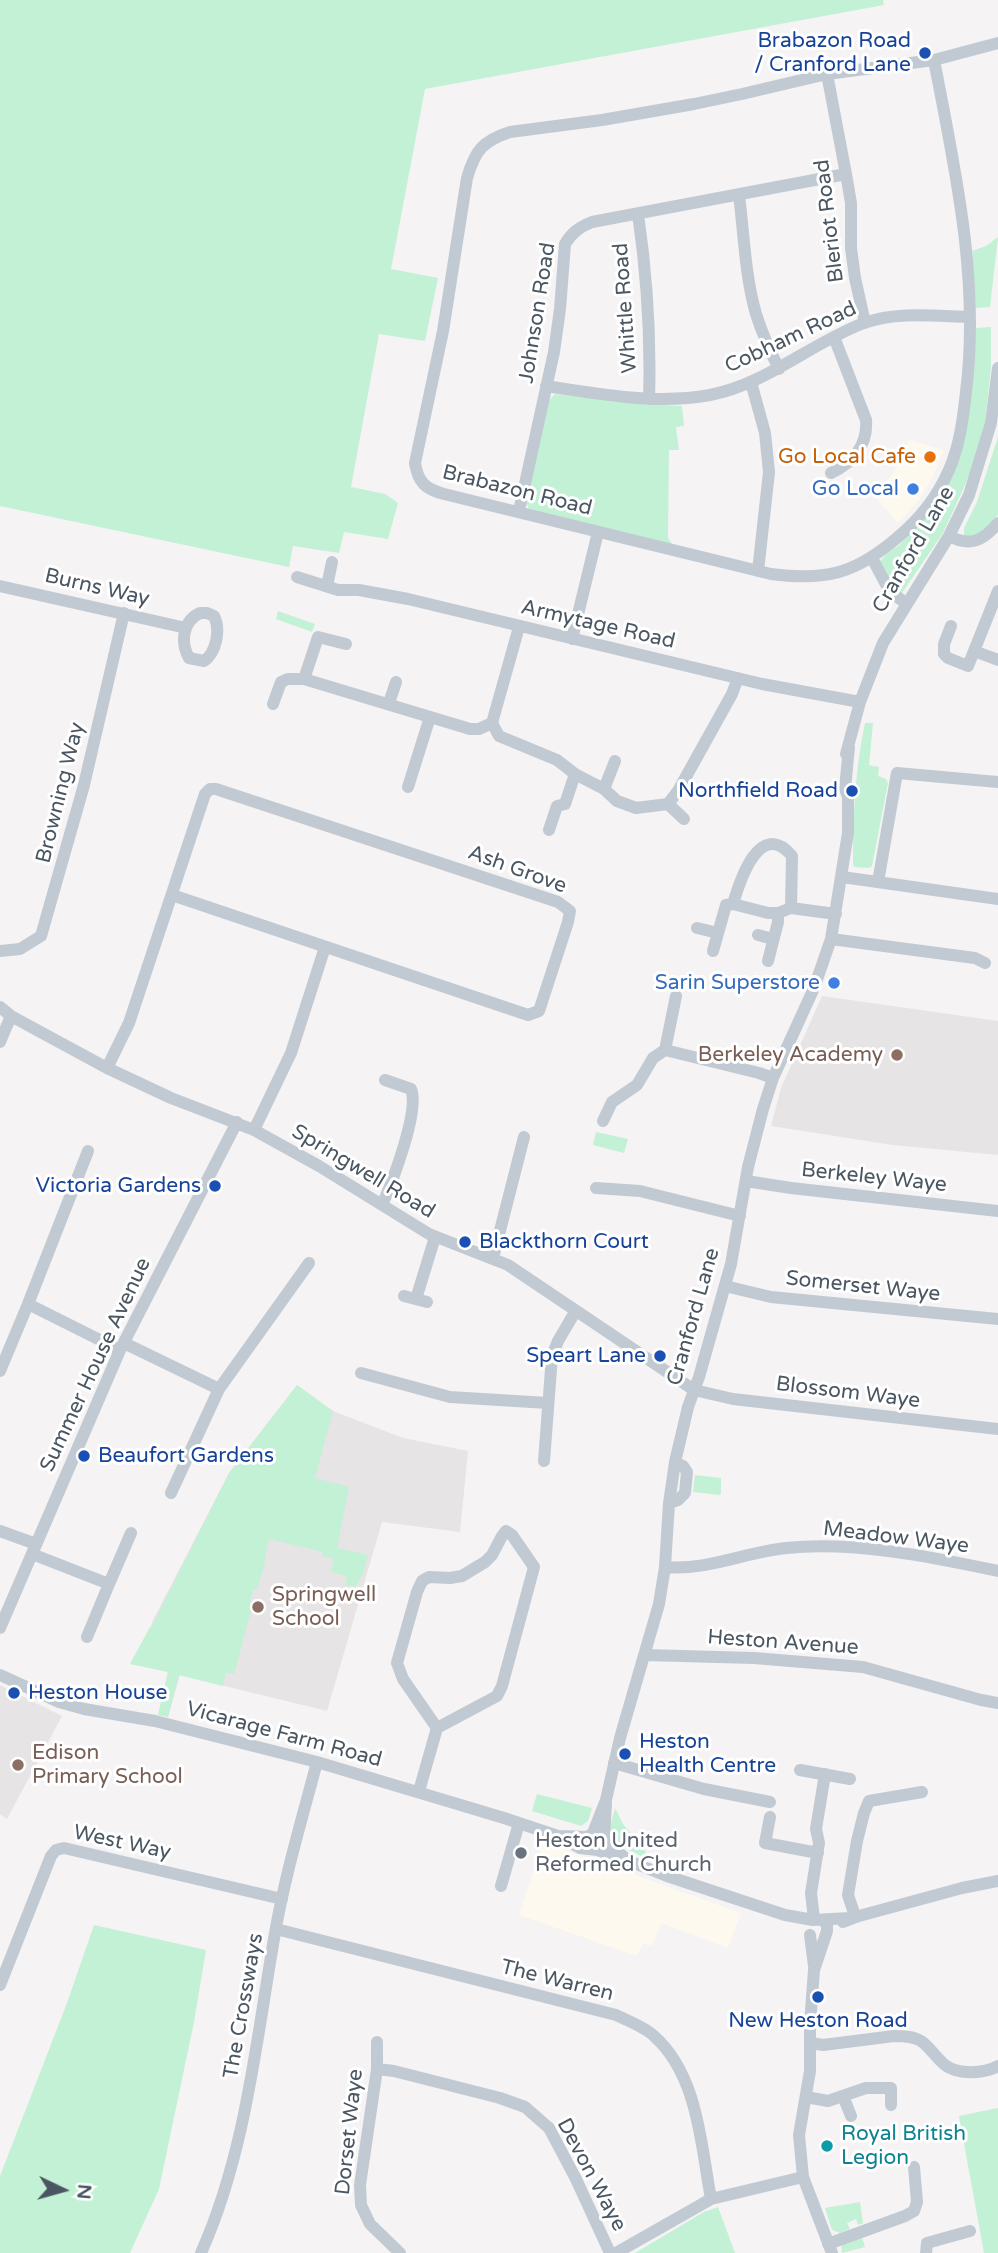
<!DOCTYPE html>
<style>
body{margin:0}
#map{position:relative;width:998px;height:2253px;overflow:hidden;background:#f5f3f3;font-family:"Varela Round",sans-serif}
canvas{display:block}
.north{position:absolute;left:28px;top:2155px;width:70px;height:70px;-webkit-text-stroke:5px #fff;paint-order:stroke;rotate:95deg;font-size:19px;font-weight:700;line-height:28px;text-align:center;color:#4a5661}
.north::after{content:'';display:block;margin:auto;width:24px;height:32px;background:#4a5661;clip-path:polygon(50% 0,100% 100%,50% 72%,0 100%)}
</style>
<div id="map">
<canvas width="998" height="2253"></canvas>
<div class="north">N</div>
</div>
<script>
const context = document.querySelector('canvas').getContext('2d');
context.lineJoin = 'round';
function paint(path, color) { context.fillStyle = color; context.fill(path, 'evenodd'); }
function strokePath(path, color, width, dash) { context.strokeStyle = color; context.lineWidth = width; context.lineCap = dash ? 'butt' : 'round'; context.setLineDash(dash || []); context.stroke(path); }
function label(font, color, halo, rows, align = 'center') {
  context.font = font + ' "Varela Round",sans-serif'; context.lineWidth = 6; context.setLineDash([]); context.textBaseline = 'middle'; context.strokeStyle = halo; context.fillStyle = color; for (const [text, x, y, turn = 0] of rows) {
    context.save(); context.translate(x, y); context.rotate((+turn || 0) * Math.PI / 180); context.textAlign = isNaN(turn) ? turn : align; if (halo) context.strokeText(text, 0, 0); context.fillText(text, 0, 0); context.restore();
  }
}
const commercial = new Path2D(`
 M909 440 944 450 933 476 920 499 898 523 875 497 895 470Z
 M543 1842 741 1913 728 1948 661 1923 652 1946 643 1943 637 1956 519 1915Z`);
const education = new Path2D(`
 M822 996 998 1021V1155L893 1145 771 1126 781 1088Z
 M297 1385 333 1411 403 1438 468 1451 460 1532 382 1522 327 1711 180 1675 168 1717 158 1715 168 1672 141 1665 152 1622 229 1473Z
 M0 1685 62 1716 7 1819 0 1814Z`);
const green = new Path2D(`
 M0 0H883L884 5 425 89 391 269 438 278 425 341 379 334 351 487 385 494 398 503 388 539 344 532 339 553 293 546 289 567 0 506Z
 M998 237 990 307 976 308 972 251 986 246Z
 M991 327V367L985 423 971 472 943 533 902 593C892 588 881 571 880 561L887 553 898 546 926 518 965 433 974 370 976 328Z
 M555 394 642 404 682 406 684 426 676 427 679 450H669L668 538 673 545 529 509 526 502H528L529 498H527L549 400Z
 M998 437V515L977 537 964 538V528L977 502Z
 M278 611 315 624 312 632 276 619Z
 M865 723H873L869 765 879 767 878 776 886 779 888 783 872 866 869 868 854 867 853 864C853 816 855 770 865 723Z
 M596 1132 628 1139 624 1153 593 1145Z
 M297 1385 333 1411 315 1478 349 1487 337 1548 368 1555 363 1574 355 1587 345 1585 347 1576 331 1572 334 1559 322 1556 323 1552 269 1539 265 1556 266 1557 257 1590H253L250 1602 253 1604 234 1674 226 1672 223 1686 179 1675 168 1717 158 1715 168 1672 130 1664 150 1627 151 1628 229 1473Z
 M695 1475 721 1478V1494L719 1495 693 1492Z
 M537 1794 592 1808 588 1821 581 1826 532 1811Z
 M615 1808 623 1824 653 1861C642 1856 611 1845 610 1831 610 1824 614 1815 615 1808Z
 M94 1925 206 1950 194 2022 159 2189 130 2253H0V2176L67 2003Z
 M998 2108V2253H984L959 2116Z
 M860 2202 863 2223 858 2225 856 2219 847 2223 850 2229 840 2233 832 2230 825 2208Z
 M718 2207 735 2253H635L704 2212Z
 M862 2237 865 2247 842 2253 841 2245Z`);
const minor = new Path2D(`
 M934 60C955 169 980 280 966 392 963 418 960 445 949 470 938 495 920 519 898 537 855 574 826 581 771 574L444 494C425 489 418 482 415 463L443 331 467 178C475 151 482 141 510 132L602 120 694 104 742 94 827 74 934 60 998 43
 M827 74 846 174 851 203V248L855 278 865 323
 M739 195C744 234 745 276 756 314 762 333 770 351 779 369
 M638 214C647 276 651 337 649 399
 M751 382 765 433 769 472 758 571
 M546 386C600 394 656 405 710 395 767 384 811 343 864 323 897 311 935 316 970 317
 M831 473C853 463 868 445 866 420L834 337
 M519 511 554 352 560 309 565 244C572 232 580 227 592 222L846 174
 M949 536C970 547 983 541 998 523
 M872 558 890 592 906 603
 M297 577 338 590H359L408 599 762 684 860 702
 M0 586 186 628
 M327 586 332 562
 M998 591 974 651 998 660
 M200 613H207L214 616C221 630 216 653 204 661L189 658C180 642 183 621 200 613Z
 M951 626 944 644V654L948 658 968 666 974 651
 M519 627 492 723 499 736 557 760 575 774 604 789 617 801 636 808 668 804 678 791 732 694 738 678
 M572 639 598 532
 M304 679 318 637 346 644
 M389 703 396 682
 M273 704 281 682 288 679H304L470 729H479L492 723
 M846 754 860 702 883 643 949 536 969 495 991 423 998 368
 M408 787 430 717
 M604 789 615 761
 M668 804 684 819
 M549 830 557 806 565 804 575 774
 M842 877 998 899
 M878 882 897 773 998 782
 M733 904C740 880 760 818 792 856L791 908
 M697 928 718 933
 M758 935 773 939
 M831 939 975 958 985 963
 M0 951 20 949 41 936 84 785 124 613
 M713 951 726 905 733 904 768 913H778L791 908 836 914
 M768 961 778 922V913
 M0 1007 11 1016 107 1068 171 1098 254 1130 319 1166 429 1234 508 1265 694 1390 733 1399 998 1429
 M0 1042 11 1016
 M665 1050 676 996
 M107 1068 129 1023 205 794 210 789H216L558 902 570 911 568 922 539 1011 528 1015 172 895
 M603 1121 612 1102 637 1085 653 1058 665 1050 759 1073 773 1078
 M254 1130 291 1053 325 947
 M88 1151 28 1304 120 1350
 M746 1181 791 1188 998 1211
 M596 1188 640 1191 740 1216
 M382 1205C392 1183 420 1110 411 1089L385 1080
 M493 1258 524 1137
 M725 1286 771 1297 998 1319
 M404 1296 427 1302
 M416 1299 435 1237
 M124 1343 219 1389 309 1263
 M0 1371 28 1304
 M361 1373 450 1397 548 1403
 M544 1461 552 1356 558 1341 575 1312
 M171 1493 219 1389
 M669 1503 678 1500 685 1493 687 1472 683 1466 675 1462
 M0 1531 36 1544
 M32 1554 109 1584 131 1533
 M665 1567C706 1571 746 1552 786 1548 854 1541 932 1557 998 1571
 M0 1628 120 1350 237 1122
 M87 1637 109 1584
 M645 1655 754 1658 863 1667 981 1700 998 1703
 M0 1675 59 1702 84 1709 155 1721 317 1762 504 1818 558 1836 580 1848 598 1850 611 1856 629 1861 667 1876 785 1915 813 1920 850 1918
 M614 1763 704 1789 770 1802
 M800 1770 850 1779
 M419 1791 437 1728 403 1679 397 1663 417 1592 422 1581 429 1577 450 1578 462 1576 485 1562 492 1555 502 1536 506 1531 512 1535 534 1567 502 1686 497 1696 437 1728
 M606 1803 604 1841 623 1856
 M770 1817 765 1843 818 1853
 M593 1833 606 1800 620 1738 659 1604 665 1567 669 1503 675 1462 688 1407 699 1377 731 1264 748 1167 763 1109 773 1078 814 988 831 939 848 833V797L845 789 849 747
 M558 1836 588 1837 593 1833
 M501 1886 519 1823
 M855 1916 848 1895 857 1841 864 1813 869 1801 922 1792
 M814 1919 811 1893 819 1843 816 1829 825 1774
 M823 1920 827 1925V1931L814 1970 810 2024V2071L799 2135 803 2177 832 2253
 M843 1922 859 1916 962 1888 998 1881
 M276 1929 616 2015C628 2021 645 2027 654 2036 698 2075 701 2145 711 2199
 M810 1935 814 1966
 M0 1985 51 1856 56 1850 64 1848 282 1899
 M377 2042V2069L360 2185 361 2205 370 2224 400 2253
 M811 2043 823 2045 894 2036C903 2036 913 2036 921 2041 930 2047 936 2058 945 2065 958 2075 984 2074 998 2066
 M377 2069 394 2071 500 2098 525 2107 549 2128 576 2179 610 2253
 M843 2096 851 2116
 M806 2097 828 2101 866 2088H891V2105
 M828 2244 905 2216 914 2211 917 2202 914 2167
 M201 2253C246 2152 256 2041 275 1933 285 1875 302 1819 317 1762
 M616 2253 711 2199 803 2177
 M926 2253 927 2243 970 2231`);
const markers = [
 [925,53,7,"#1a4fb4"],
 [930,457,7,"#e8710a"],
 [913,489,7,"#3f7fe0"],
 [852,791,7,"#1a4fb4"],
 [834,983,7,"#3f7fe0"],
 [897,1055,7,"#8d6e63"],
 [215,1186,7,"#1a4fb4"],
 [465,1242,7,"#1a4fb4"],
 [660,1356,7,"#1a4fb4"],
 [84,1456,7,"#1a4fb4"],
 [258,1607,7,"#8d6e63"],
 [14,1693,7,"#1a4fb4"],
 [625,1754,7,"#1a4fb4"],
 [18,1765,7,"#8d6e63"],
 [521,1853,7,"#6b7280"],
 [818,1997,7,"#1a4fb4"],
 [827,2146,7,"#0f9aa8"]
];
const transitNames = [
 ["Brabazon Road",911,41],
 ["/ Cranford Lane",911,65],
 ["Northfield Road",838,791],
 ["Victoria Gardens",201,1186],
 ["Blackthorn Court",479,1242,"left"],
 ["Speart Lane",646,1356],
 ["Beaufort Gardens",98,1456,"left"],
 ["Heston House",28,1693,"left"],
 ["Heston",639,1742,"left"],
 ["Health Centre",639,1766,"left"],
 ["New Heston Road",818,2021,"center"]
];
const streetNames = [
 ["Bleriot Road",830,221,-97],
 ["Whittle Road",626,308,-94],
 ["Johnson Road",538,313,-81],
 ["Cobham Road",791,338,-25],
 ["Brabazon Road",517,491,14],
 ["Cranford Lane",914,550,-60],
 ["Burns Way",97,588,13],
 ["Armytage Road",598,625,13],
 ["Browning Way",61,793,-76],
 ["Ash Grove",517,870,20],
 ["Springwell Road",363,1172,31],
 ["Berkeley Waye",874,1178,6],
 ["Somerset Waye",863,1287,6],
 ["Cranford Lane",694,1317,-74],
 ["Summer House Avenue",96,1365,-65],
 ["Blossom Waye",848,1393,7],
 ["Meadow Waye",896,1538,7],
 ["Heston Avenue",783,1643,4],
 ["Vicarage Farm Road",284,1735,15],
 ["West Way",122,1843,12],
 ["The Warren",557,1981,14],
 ["The Crossways",244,2006,-80],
 ["Dorset Waye",350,2132,-84],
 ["Devon Waye",591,2175,62]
];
const foodNames = [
 ["Go Local Cafe",916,457]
];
const shopNames = [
 ["Go Local",899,489],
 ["Sarin Superstore",820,983]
];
const educationNames = [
 ["Berkeley Academy",883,1055,"right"],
 ["Springwell",272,1595],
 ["School",272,1619],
 ["Edison",32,1753],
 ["Primary School",32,1777]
];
const worshipNames = [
 ["Heston United",535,1841],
 ["Reformed Church",535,1865]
];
const cultureNames = [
 ["Royal British",841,2134],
 ["Legion",841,2158]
];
paint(commercial, '#fdf9ef');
paint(education, '#e6e4e5');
paint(green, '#c3f1d5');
strokePath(minor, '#c1cad2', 12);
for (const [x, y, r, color] of markers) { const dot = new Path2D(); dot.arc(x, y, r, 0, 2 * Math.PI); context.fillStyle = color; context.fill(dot); strokePath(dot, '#fff', 2.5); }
label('21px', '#164399', '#fff', transitNames, 'right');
label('21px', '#4a5661', '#fff', streetNames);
label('21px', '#c56008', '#fff', foodNames, 'right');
label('21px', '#366cbe', '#fff', shopNames, 'right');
label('21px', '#785e54', '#fff', educationNames, 'left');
label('21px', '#5b616d', '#fff', worshipNames, 'left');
label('21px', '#0d838f', '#fff', cultureNames, 'left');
</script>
